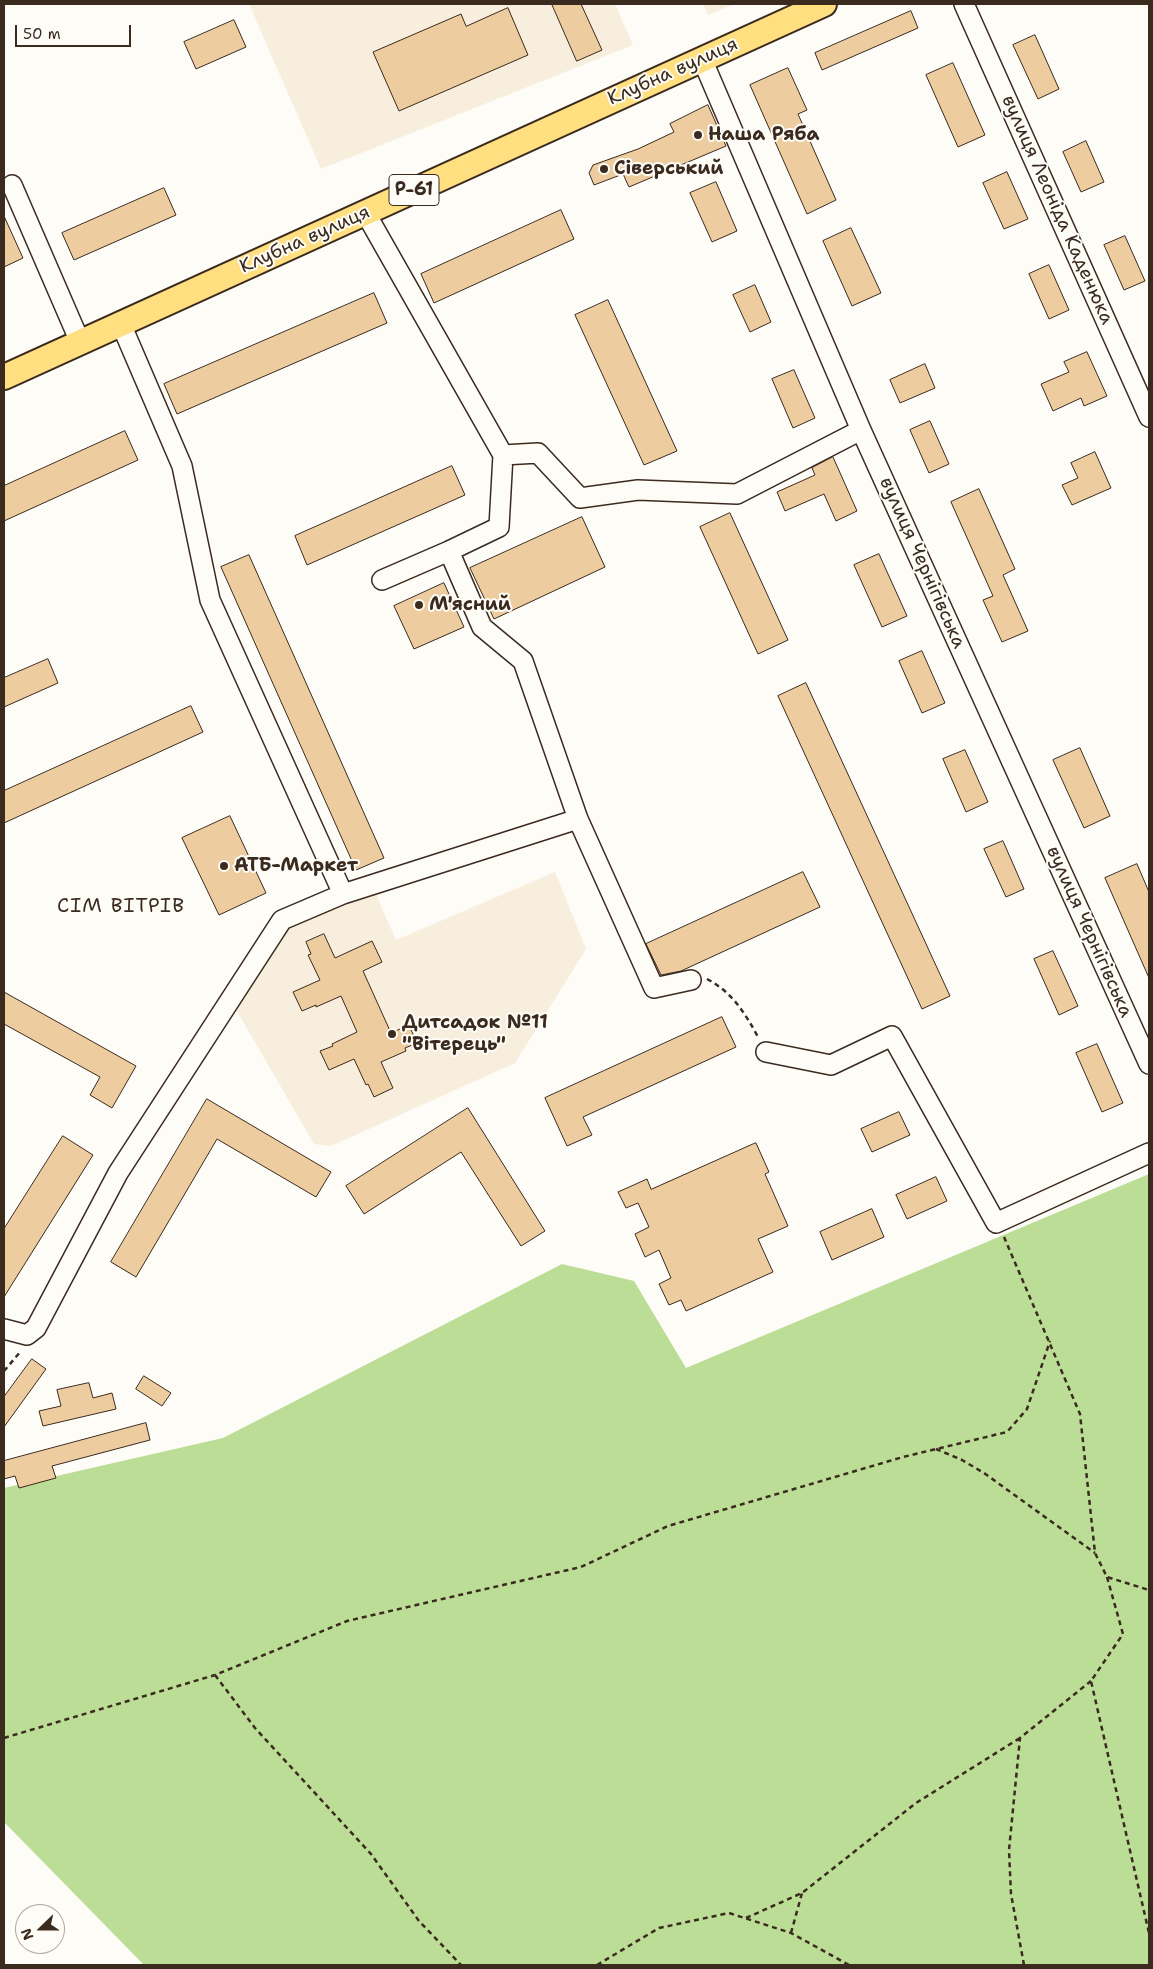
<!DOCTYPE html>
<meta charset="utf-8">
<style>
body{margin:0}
#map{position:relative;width:1153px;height:1969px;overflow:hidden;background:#fdfcf7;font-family:"Shantell Sans",sans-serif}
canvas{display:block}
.frame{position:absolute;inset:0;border:5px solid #3b2a1e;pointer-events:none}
.north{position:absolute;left:15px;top:1904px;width:50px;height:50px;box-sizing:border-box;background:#fdfcf7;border:1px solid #afa8a0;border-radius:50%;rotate:248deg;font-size:14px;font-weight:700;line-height:20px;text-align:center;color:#3b2a1e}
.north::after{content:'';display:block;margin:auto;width:18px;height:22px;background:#3b2a1e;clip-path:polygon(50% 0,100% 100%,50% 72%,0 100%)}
.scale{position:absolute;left:15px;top:25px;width:116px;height:22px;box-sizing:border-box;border:2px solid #3b2a1e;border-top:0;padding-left:6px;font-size:15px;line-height:18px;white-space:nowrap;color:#3b2a1e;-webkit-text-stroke:4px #fdfcf7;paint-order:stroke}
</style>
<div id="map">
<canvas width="1153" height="1969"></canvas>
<div class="frame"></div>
<div class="north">N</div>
<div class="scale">50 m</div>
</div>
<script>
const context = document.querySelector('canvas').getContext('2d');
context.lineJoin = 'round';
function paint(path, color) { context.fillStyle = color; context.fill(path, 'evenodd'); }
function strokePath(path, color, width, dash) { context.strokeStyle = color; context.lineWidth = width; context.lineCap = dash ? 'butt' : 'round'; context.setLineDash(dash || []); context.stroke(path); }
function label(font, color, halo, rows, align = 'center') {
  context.font = font + ' "Shantell Sans",sans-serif'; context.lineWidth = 4; context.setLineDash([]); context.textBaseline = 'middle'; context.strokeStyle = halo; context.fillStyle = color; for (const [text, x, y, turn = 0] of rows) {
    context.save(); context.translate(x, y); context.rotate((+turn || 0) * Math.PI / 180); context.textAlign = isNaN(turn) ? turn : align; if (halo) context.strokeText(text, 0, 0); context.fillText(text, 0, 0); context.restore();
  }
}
const built = new Path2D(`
 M249 4H615L633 45 321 169Z
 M703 4H734L708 15Z
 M555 872 586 949 515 1063 331 1146 314 1144 234 1006 284 928 375 892 396 940Z`);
const green = new Path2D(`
 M1149 1174V1965H144L4 1822V1488L223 1438 562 1264 634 1281 686 1368Z`);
const building = new Path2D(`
 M552 4H581L602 50 577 61Z
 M508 8 528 55 399 111 373 52 461 14 466 26Z
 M911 11 918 28 822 70 815 53Z
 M234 20 246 47 196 69 184 42Z
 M1035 35 1059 89 1038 99 1013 45Z
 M953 63 985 135 958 147 926 75Z
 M788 68 807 110 798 114 836 200 807 214 750 85Z
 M708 105 726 146 629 187 623 174 594 185 589 173 593 165 638 149 674 132 670 124Z
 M1086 141 1104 182 1081 192 1063 152Z
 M1007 172 1028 219 1004 229 983 183Z
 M716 182 737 231 712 242 690 193Z
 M164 188 176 215 74 260 62 233Z
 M561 210 574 239 434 303 421 274Z
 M4 216 23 258 4 267Z
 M851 228 881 293 852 306 823 241Z
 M1125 236 1145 281 1124 290 1104 245Z
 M1049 265 1069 310 1049 319 1029 274Z
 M755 285 771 322 750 332 733 295Z
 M374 293 387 323 177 414 164 384Z
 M608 300 677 451 644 465 575 315Z
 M1087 352 1107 396 1084 406 1081 398 1053 411 1041 384 1069 372 1064 362Z
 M925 364 935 388 900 403 890 380Z
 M794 370 815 418 793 428 772 379Z
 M930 421 949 464 929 473 910 430Z
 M125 431 138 460 4 521V486Z
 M1095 452 1111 488 1072 505 1062 485 1078 478 1071 463Z
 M833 457 857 511 836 521 824 494 785 511 777 492 815 475 812 468Z
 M452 466 465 495 307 565 295 536Z
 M979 489 1015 569 1003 575 1028 631 1002 642 983 600 993 596 951 502Z
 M730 513 788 640 758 654 700 527Z
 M582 517 605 567 494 619 470 568Z
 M879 554 907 616 882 627 854 565Z
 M249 555 384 858 356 870 221 567Z
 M444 583 464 627 414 649 394 606Z
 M922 651 945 703 922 713 899 661Z
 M48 659 58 683 4 707V678Z
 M806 683 950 996 922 1009 778 696Z
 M191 706 203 732 4 823V791Z
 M1080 748 1110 816 1084 828 1053 760Z
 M965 750 988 802 966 812 943 759Z
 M230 816 266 893 219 915 182 838Z
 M1003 841 1024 889 1006 897 984 849Z
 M1137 864 1149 892V978L1105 878Z
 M803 872 820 907 681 971 661 975 646 944Z
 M324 934 335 958 372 941 382 962 363 971 391 1033 409 1025 417 1043 405 1048 406 1051 381 1062 393 1088 374 1097 368 1084 366 1085 354 1059 329 1070 320 1051 333 1046 332 1044 357 1032 341 996 316 1007V1005L302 1011 293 992 320 980 308 955 311 954 306 942Z
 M1053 951 1078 1006 1059 1015 1034 959Z
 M4 992 136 1066 112 1108 90 1095 100 1077 4 1024Z
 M722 1017 736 1047 583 1117 592 1135 567 1146 545 1098Z
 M1097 1044 1123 1103 1102 1112 1076 1053Z
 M207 1099 331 1172 316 1197 217 1139 136 1277 111 1262Z
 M468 1108 545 1231 521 1246 461 1152 364 1214 346 1186Z
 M899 1112 910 1135 872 1152 861 1129Z
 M63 1136 93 1155 4 1297V1229Z
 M756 1143 769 1172 765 1174 788 1226 758 1239 773 1272 686 1311 681 1300 669 1305 659 1284 671 1278 659 1250 645 1257 635 1234 649 1227 638 1203 626 1208 618 1192 647 1179 651 1189Z
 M936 1177 947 1201 907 1219 896 1195Z
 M872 1209 884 1237 832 1260 820 1232Z
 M32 1359 46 1369 4 1427V1397Z
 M144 1376 171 1393 162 1406 136 1389Z
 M89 1383 93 1398 112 1393 116 1409 43 1426 39 1411 61 1406 57 1390Z
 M146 1423 150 1440 52 1466 56 1478 19 1488 15 1476 4 1479V1461Z`);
const path = new Path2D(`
 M707 979C732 992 745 1013 758 1037
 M1004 1237 1080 1414 1095 1553 1107 1577 1149 1590
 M4 1371 21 1351
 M936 1449 962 1460 984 1473 1095 1553
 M1107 1577 1123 1634 1091 1681 1149 1933
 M215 1675 255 1728 371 1854 419 1921 461 1965
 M4 1738 215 1675 347 1621 581 1567 668 1526 903 1457 1007 1432 1027 1409 1050 1341
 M746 1918 802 1893 916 1803 1020 1738
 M791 1933 802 1893
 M597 1965 659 1928 729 1913 791 1933 849 1965
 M1024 1965 1011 1894 1009 1850 1020 1738 1091 1681`);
const minor = new Path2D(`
 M964 4 1149 417
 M702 59 861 430 1149 1064
 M12 185 80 342
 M365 212 503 455 499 527 449 551 382 580
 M121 324 182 466 210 600 343 894 578 819
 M503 455 538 453 580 498 638 490 737 494 861 430
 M449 551 482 627 523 661 578 819 654 988 691 980
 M766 1052 831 1065 892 1036 996 1223 1149 1153
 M4 1329 27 1335 36 1328 118 1173 282 920 343 894`);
const major = new Path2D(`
 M4 377 824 4`);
const markers = [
 [698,135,5,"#3b2a1e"],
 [604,169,5,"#3b2a1e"],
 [419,605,5,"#3b2a1e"],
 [224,866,5,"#3b2a1e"],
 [392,1034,5,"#3b2a1e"]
];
const shields = [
 [414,190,50]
];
const shieldNames = [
 ["Р-61",414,190]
];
const streetNames = [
 ["Клубна вулиця",673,72,-24],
 ["вулиця Леоніда Каденюка",1057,210,66],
 ["Клубна вулиця",305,240,-24],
 ["вулиця Чернігівська",922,563,66],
 ["вулиця Чернігівська",1089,932,66]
];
const poiNames = [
 ["Наша Ряба",708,135],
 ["Сіверський",614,169],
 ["М'ясний",429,605],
 ["АТБ-Маркет",234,866],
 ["Дитсадок №11",402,1023],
 ["\"Вітерець\"",402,1045]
];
const neighbourhoodNames = [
 ["СІМ ВІТРІВ",121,907]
];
paint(built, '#f8eedd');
paint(green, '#bcdd96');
paint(building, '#edcc9f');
strokePath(building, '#3b2a1e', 1);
strokePath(minor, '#3b2a1e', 22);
strokePath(major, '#3b2a1e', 28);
strokePath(path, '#3b2a1e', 2.5, [5, 4]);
strokePath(minor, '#fdfcf7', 19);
strokePath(major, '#ffdf80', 24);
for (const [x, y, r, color] of markers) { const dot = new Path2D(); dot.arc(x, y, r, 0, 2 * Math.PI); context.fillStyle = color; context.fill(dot); strokePath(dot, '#fdfcf7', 2); }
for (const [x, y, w] of shields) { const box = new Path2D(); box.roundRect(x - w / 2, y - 15.5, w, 31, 4); context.fillStyle = '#fdfcf7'; context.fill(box); strokePath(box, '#3b2a1e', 1); }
label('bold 18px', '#3b2a1e', null, shieldNames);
label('19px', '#3b2a1e', '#fdfcf7', streetNames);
label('bold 19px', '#3b2a1e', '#fdfcf7', poiNames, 'left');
context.letterSpacing = '1px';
label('20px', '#3b2a1e', '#fdfcf7', neighbourhoodNames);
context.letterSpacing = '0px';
</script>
